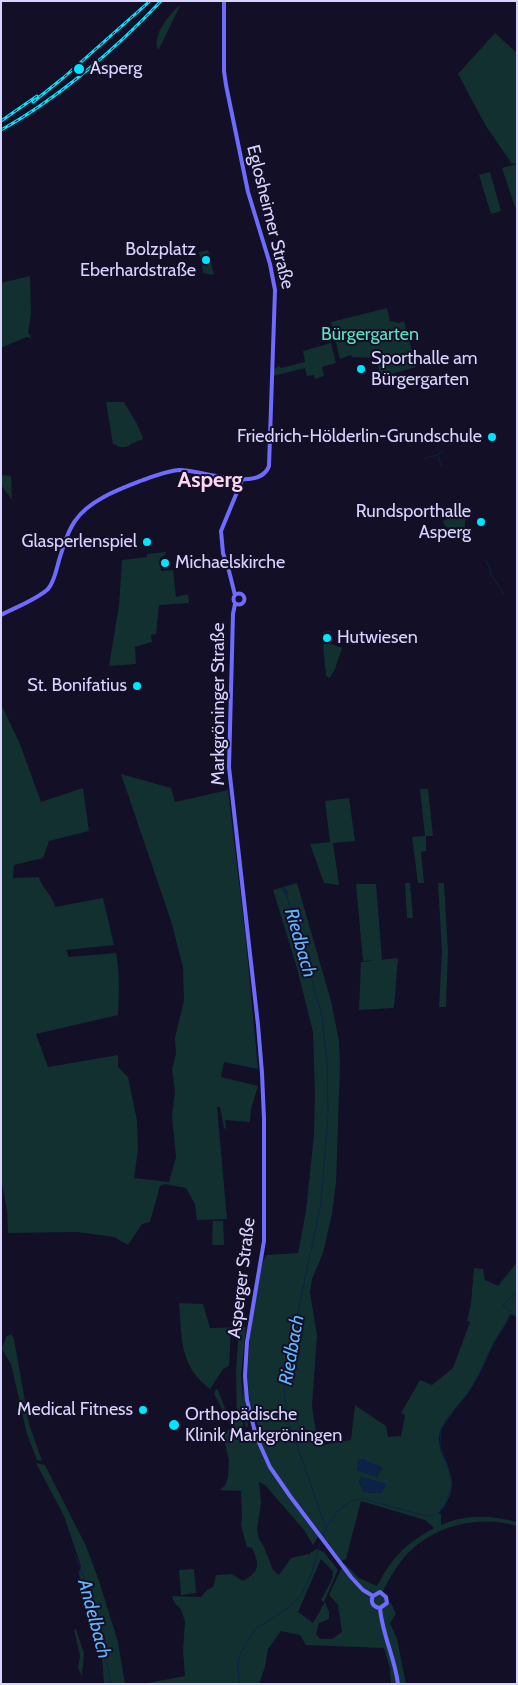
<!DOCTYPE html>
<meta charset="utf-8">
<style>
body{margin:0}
#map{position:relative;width:518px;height:1685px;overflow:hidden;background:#130f26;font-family:Cabin,sans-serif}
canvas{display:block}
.frame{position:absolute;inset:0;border:2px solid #d9d4ff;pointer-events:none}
</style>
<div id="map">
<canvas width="518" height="1685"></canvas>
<div class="frame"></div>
</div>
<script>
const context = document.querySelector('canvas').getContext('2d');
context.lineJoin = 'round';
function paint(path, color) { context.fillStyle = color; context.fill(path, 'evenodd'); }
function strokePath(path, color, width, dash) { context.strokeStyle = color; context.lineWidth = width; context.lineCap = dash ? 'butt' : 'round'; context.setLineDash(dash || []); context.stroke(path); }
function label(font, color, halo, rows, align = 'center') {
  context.font = font + ' Cabin,sans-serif'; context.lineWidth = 4; context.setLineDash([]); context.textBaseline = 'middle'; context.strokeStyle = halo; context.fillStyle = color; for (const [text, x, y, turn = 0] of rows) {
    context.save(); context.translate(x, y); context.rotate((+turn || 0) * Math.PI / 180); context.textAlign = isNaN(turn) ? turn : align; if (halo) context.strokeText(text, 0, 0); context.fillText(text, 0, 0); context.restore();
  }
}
const green = new Path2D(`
 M180 6 159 49H158C152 35 169 15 179 6Z
 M495 33 517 53V163L512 164 486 126 458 74Z
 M517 164V207H515L502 168Z
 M490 172 501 211 491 214 479 175Z
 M208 250 214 275 203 273V271L199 252Z
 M30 276 31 313 28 333 32 338 26 337 1 348V283Z
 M387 308 390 321 399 323 404 321 416 367 381 377 376 358 352 357 351 355 340 359 331 322Z
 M331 343 336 363 322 367 324 376 315 379 314 375 307 376 305 368 273 376V370L279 366 281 368 305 362 303 351Z
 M106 402H124L137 424 143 438 141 441 140 440 129 445V446C121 449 119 446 113 444Z
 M4 475 11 476 12 500 1 485V476Z
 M464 512 466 514 465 524 466 542 457 532 445 526 443 521Z
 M166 552 165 555 160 558 161 571 173 570 176 597 188 594 189 603 159 605 156 634 151 635 152 642 135 647 136 664 109 666 119 605 122 560 147 557V554Z
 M330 631 331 644 342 648 335 669 330 678 326 676 323 645 324 644 323 632Z
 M1 704 20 744 41 802 83 788 89 831 49 841 43 858 14 865 13 878 39 877C42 889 53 895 55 907L103 898 114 945 66 950 69 957 116 953C120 974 119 994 118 1015L36 1034 48 1067 118 1055V1067L128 1077 137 1121 138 1150 134 1178 169 1182 176 1157 172 1116 175 1091 172 1069 176 1054 175 1038 184 1000 183 967 171 921 121 774 171 788 175 802 228 790 246 941 258 1069 224 1062 221 1077 258 1086 251 1109 250 1122 225 1120 226 1129 224 1128 220 1107H217L227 1219 197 1220 195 1204 186 1188 165 1184 160 1186 150 1222 142 1224 128 1245 114 1237 78 1232 8 1233 7 1211 1 1178Z
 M420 789H428L433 836H426V851L421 852 424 883H418L412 837 425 836Z
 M349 798 355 841 333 843 339 885 324 883 310 844 330 842 325 801Z
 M297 883 331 1001 339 1041 340 1064 336 1183 332 1214 323 1253 312 1279 310 1293 317 1335 312 1406 315 1426 321 1445 351 1440 355 1405 386 1426 388 1437 401 1436 405 1415 401 1413 420 1380 432 1385 453 1368 470 1322 467 1321 471 1303 474 1268 483 1269 485 1280 498 1286 517 1262V1317L510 1314C507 1325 499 1333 493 1344 485 1359 479 1376 469 1391 461 1405 445 1416 440 1432 432 1459 472 1477 438 1513L441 1514V1525C466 1514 490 1515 517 1522V1526C476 1514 429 1527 402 1560 394 1570 388 1581 382 1593L386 1597 387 1603H391L396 1614 390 1623 397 1639 406 1684H391L390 1669 384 1648 306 1645 300 1635 281 1631 268 1649 265 1667 259 1684H143L185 1676 183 1651 185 1621 181 1610 174 1602 172 1596 201 1597 207 1590 213 1587 216 1575 232 1574 243 1581C260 1571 260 1565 252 1548L247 1547 241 1525 242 1520 241 1491 219 1490 225 1486 228 1477 229 1460 224 1440 226 1431 230 1429 241 1437 256 1436C271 1473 295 1503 319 1535L313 1545 304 1530 265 1485 259 1482 261 1502 257 1530 259 1539 264 1547 273 1570 279 1575 291 1558 309 1554 316 1549 324 1552 338 1570 324 1602 321 1600 332 1579 333 1571 321 1559 298 1612 313 1623 325 1602 329 1612V1619L319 1623 316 1634 320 1639H332L342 1632 338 1605 329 1595 344 1563 359 1578 377 1586C381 1580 384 1572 389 1566 401 1548 416 1538 434 1528L425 1520 361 1501 346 1559 342 1561 284 1485 271 1464 260 1441 262 1440 254 1412 250 1404 247 1375 251 1325 263 1261 267 1255 298 1253 306 1211 314 1134 315 1095 313 1032 297 968 273 890ZM360 1459H363L382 1468 377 1477 357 1470V1463ZM361 1477 385 1484 381 1493 364 1492 359 1481Z
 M405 883H410L413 918H407Z
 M438 883H444L448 952 446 1007H439L442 952Z
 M376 884 382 960 363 961 356 884Z
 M398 958 394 1008 359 1010 361 962Z
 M213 1221H223L224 1245H212Z
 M259 1260H260L244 1362V1389L248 1426 246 1428 243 1413V1429L240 1431C228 1427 221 1405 214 1394L216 1389 218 1390 226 1411 232 1421 237 1419 236 1370 239 1328H231L229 1366 223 1369 210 1389C179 1366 182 1337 179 1303L203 1304 210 1328 246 1327 241 1375 243 1403C242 1354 250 1308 259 1260Z
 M11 1334 14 1339 29 1424 42 1461 37 1460 27 1434 11 1364 2 1349 6 1337Z
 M36 1463 45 1465 86 1546 99 1581 118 1642 125 1684H104L102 1657 80 1580 79 1572 81 1566 64 1516Z
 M194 1569 196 1593 181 1595 179 1570Z
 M76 1629 84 1653 82 1676 78 1668 80 1656 74 1630Z`);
const water = new Path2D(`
 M360 1459H363L382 1467 377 1477 357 1470V1463Z
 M361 1477 386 1484 382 1493 364 1492 359 1481Z`);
const stream = new Path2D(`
 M438 455 441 466
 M425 458 437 455 444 451
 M486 561 490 568 491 575 504 594
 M286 893 306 958 322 1017 327 1062 328 1111
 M311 1251 321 1202 328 1117
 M310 1255 284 1378V1393L288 1420 326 1528
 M510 1311 503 1305 517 1292
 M323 1536C330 1518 343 1499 364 1499L426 1516 437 1514 445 1506 452 1483 447 1464 440 1444 441 1429 456 1407 468 1393 480 1373 493 1344 510 1315
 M75 1555 93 1600 104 1645 111 1684
 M239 1684 238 1664 240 1654 255 1629 290 1607 301 1595 312 1573 320 1543`);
const canal = new Path2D(`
 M284 888 286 893`);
const secondary = new Path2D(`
 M233.5 599a5.5 5.5 0 1 1 11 0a5.5 5.5 0 1 1-11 0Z
 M235 595 229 571 223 553 221 531 242 480
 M235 604 233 614 229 767 258 1025 262 1073 264 1119V1241L247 1342 245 1376 247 1400 256 1436 270 1467 290 1496 351 1577 363 1590 373 1596
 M1 615C16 607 36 600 48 589 55 581 57 566 60 557 64 545 67 532 75 521 89 500 120 489 143 480 155 476 166 471 179 470 200 469 259 494 269 466L275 290 270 264 248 192 226 85 224 71V1
 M373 1596 380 1592 386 1597 387 1603 380 1608
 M373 1596C370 1602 373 1607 380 1608
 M380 1608C382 1634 395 1658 398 1684`);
const rail = new Path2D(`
 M33 102 63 78 150 1
 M1 121 37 96
 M1 130C57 99 117 48 161 1`);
const markers = [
 [79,69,6,"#00e5ff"],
 [206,260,5,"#00e5ff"],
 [361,369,5,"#00e5ff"],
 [492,437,5,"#00e5ff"],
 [481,522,5,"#00e5ff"],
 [147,542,5,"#00e5ff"],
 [165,563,5,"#00e5ff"],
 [327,638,5,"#00e5ff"],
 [137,686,5,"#00e5ff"],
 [143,1410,5,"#00e5ff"],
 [174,1425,6,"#00e5ff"]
];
const poiNames = [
 ["Asperg",90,69,"left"],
 ["Bolzplatz",196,250],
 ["Eberhardstraße",196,271],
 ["Sporthalle am",371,359,"left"],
 ["Bürgergarten",371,380,"left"],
 ["Friedrich-Hölderlin-Grundschule",482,437],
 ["Rundsporthalle",471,512],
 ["Asperg",471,533],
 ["Glasperlenspiel",137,542],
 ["Michaelskirche",175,563,"left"],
 ["Hutwiesen",337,638,"left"],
 ["St. Bonifatius",127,686],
 ["Medical Fitness",133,1410],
 ["Orthopädische",185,1415,"left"],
 ["Klinik Markgröningen",185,1436,"left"]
];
const streetNames = [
 ["Eglosheimer Straße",270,217,76],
 ["Markgröninger Straße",219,704,-90],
 ["Asperger Straße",242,1278,-83]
];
const parkNames = [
 ["Bürgergarten",370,335]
];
const waterNames = [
 ["Riedbach",300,943,74],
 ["Riedbach",292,1350,-80],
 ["Andelbach",94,1619,75]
];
const districtNames = [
 ["Asperg",210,481]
];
paint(green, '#12302f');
paint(water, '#0c2248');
strokePath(stream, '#0c2248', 1);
strokePath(canal, '#0c2248', 3);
strokePath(secondary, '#6f6bff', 4);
strokePath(rail, '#00e5ff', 3);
strokePath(rail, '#130f26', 1, [4]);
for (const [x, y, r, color] of markers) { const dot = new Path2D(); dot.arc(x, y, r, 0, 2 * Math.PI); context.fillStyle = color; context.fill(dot); strokePath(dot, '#130f26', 2); }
label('18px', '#d9d4ff', '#130f26', poiNames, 'right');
label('18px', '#d9d4ff', '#130f26', streetNames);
label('18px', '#5fe0c0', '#130f26', parkNames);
label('italic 19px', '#62b6ff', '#130f26', waterNames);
label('bold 22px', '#ffd6f0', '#130f26', districtNames);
</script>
